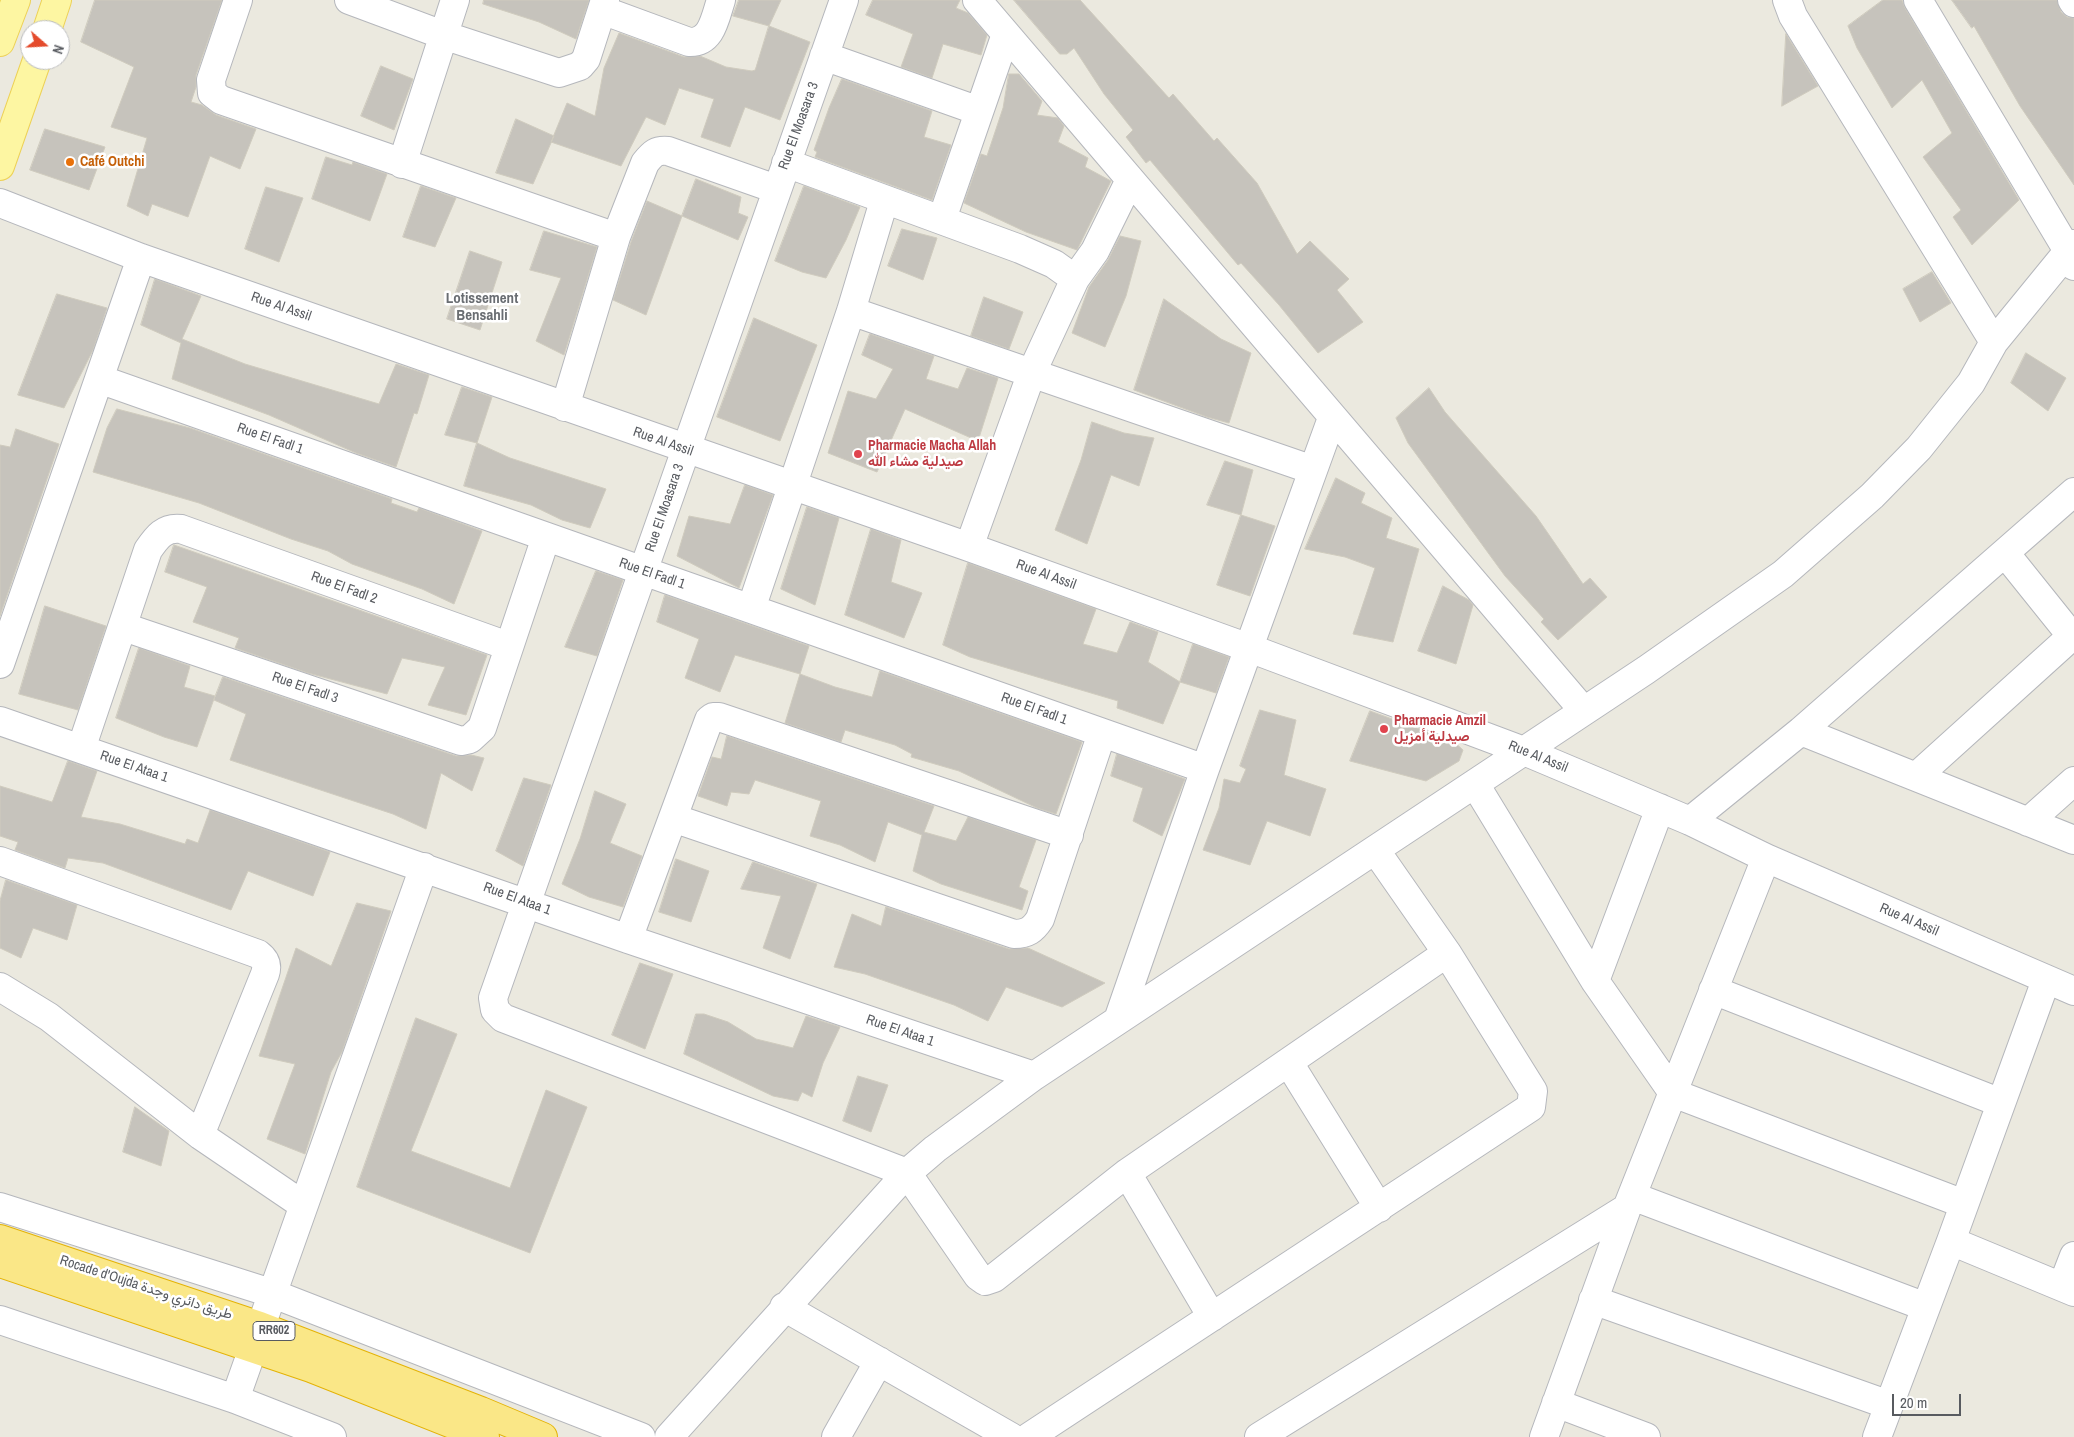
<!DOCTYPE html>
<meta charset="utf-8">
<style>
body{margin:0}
#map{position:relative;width:2074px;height:1437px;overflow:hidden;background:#ebe9df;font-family:"Archivo Narrow",sans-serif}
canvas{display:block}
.north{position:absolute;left:20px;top:20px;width:50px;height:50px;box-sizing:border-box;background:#fff;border:1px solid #bcbdbf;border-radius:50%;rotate:109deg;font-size:14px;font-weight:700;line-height:20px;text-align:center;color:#585b60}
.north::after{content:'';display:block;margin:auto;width:18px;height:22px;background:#e44b2c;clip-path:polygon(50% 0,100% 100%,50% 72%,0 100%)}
.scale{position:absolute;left:1892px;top:1394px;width:69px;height:22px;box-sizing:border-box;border:2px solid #585b60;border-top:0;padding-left:6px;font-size:15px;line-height:18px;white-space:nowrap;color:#585b60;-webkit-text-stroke:4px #fff;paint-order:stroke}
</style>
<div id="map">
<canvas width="2074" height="1437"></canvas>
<div class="north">N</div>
<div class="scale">20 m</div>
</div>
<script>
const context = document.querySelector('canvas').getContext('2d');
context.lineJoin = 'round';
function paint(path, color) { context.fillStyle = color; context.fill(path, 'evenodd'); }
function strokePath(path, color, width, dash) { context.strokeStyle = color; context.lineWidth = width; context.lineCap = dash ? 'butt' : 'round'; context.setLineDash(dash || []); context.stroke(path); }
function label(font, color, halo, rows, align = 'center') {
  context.font = font + ' "Archivo Narrow",Vazirmatn,sans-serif'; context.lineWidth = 5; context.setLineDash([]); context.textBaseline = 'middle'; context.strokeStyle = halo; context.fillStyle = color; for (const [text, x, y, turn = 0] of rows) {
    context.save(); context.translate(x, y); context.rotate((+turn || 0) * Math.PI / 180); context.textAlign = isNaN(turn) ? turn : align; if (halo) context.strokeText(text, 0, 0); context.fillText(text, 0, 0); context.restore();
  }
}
const building = new Path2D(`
 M95 0H222L196 75V87L191 102 202 105 216 115 256 129 240 169 210 156 188 217 152 204 148 216 127 206 147 138 111 127 134 67 81 42Z
 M484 0H589L576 39 539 22 483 4Z
 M739 0H781L769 26 733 16Z
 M873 0H960L956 8 968 13 987 35 981 55 943 44 932 78 901 67 913 34 866 15Z
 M1014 0H1080L1169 98 1173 94 1214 141 1217 138 1257 183 1297 254 1310 241 1349 279 1337 290 1363 322 1318 353 1279 305 1241 263 1238 265 1150 160 1146 163 1126 137 1133 130 1104 94 1074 48 1067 54H1060Z
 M1883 0H1902L1905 8 2019 200 1972 245 1953 217 1961 210 1923 157 1952 133 1922 80 1892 108 1857 48 1848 26Z
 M1952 0H2057L2061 12 2067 17 2074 18V185L2020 106 1974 26 1972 28Z
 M769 26 810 42 780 120 745 107 730 147 701 137 714 99 679 88 665 125 646 117 621 166 551 142 567 103 595 116 604 68 619 33 684 57 700 56 726 67 752 71 755 70Z
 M1786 34 1818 86 1782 106Z
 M381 66 413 79 394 130 361 116Z
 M1009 74H1019L1042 101 1037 115 1058 118 1064 126 1058 142 1088 158 1085 167 1111 181 1077 250 1026 232 964 203 981 154 987 156 1003 108Z
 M842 79 932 111 924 137 951 145 932 200 815 157 817 152 814 150 829 108Z
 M516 119 554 136 533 184 496 173Z
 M45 129 105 147 89 190 30 170Z
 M326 157 352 165 353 162 387 174 370 221 312 199Z
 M696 179 741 197 738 213 748 217 738 240 682 216Z
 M421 186 456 198 435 247 403 237Z
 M804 186 860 207 846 240 826 278 802 272 775 261Z
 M266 187 303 198 279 262 245 249Z
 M647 201 682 216 646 315 613 300 631 242Z
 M902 229 937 238 923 280 888 266Z
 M544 231 597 247 564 355 536 341 561 278 530 270Z
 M1120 236 1141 241 1126 296 1105 347 1072 333 1089 287 1108 260Z
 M470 251 502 262 480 330 447 319Z
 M1932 272 1951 303 1920 322 1903 289Z
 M155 279 201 296 182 339 245 364 379 404 396 364 429 375 417 414 414 413 396 467 356 453 269 415 172 379 181 343 141 325Z
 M57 294 107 308 93 350 64 408 18 395Z
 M984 297 1023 312 1009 349 971 336Z
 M1164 299 1221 339 1251 353 1229 423 1207 417 1134 390Z
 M754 318 817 345 780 441 717 417Z
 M870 334 934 356 926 379 958 389 967 368 998 378 978 441 905 409 877 472 828 453 848 391 876 399 893 369 862 355Z
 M2026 353 2066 378 2048 411 2011 383Z
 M462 387 492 397 477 443 445 435Z
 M1429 388 1445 412 1536 516 1583 584 1590 578 1607 597 1558 640 1541 622 1544 619 1505 576 1408 443 1396 418Z
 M117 409 190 428 392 499 391 503 417 512 419 508 482 531 454 604 422 589 352 564 328 551 291 539 199 503 93 472 107 428Z
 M1092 422 1124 433 1154 438 1139 486 1111 475 1087 544 1055 530 1081 460Z
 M16 429 59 444 0 616V445L10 447Z
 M477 443 510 458 606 489 590 528 562 520 531 505 464 486Z
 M1225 461 1253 470 1241 515 1207 505Z
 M1336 478 1365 493 1361 503 1392 518 1386 538 1419 549 1393 642 1353 634 1375 568 1345 557 1305 549Z
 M745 485 773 495 739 588 677 556 689 516 730 524Z
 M807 507 839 518 815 605 781 589Z
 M1241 515 1275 526 1250 596 1217 585Z
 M871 529 901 540 891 582 922 593 904 638 845 615Z
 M174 545 487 655 466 715 428 705 445 667 402 658 387 694 308 673 235 648 239 638 193 622 207 587 165 572Z
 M968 563 1096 609 1083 644 1117 653 1130 622 1158 632 1148 662 1180 682 1163 724 1117 708 1118 701 970 657 943 645Z
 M596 571 623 580 597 656 565 647Z
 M1443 586 1469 600 1473 605 1456 664 1418 651Z
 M665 595 809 646 800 674 735 655 720 692 685 678 699 639 657 622Z
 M45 606 106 626 78 710 19 694Z
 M1193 644 1229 657 1216 693 1180 682Z
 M139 648 190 666 184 687 215 696 197 747 164 737 116 718Z
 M880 671 1082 742 1056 814 1037 808 959 771 911 757 912 754 895 745 845 730 841 742 785 723 800 674 835 687 872 697Z
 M223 677 456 756 471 755 484 758 472 791 441 773 426 829 393 814 230 760 246 714 214 700Z
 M1260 710 1296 720 1284 775 1326 789 1310 836 1267 821 1250 865 1203 850 1219 808 1224 779 1240 783 1246 769 1240 766Z
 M1370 711 1453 741 1463 750 1459 761 1426 781 1350 761Z
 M727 736 934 806 924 832 956 841 968 817 1036 840 1019 887 1028 891 1022 910 941 884 913 871 922 835 888 822 875 862 840 845 810 836 821 801 755 780 749 794 731 792 727 806 698 796 712 757 721 759Z
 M1117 754 1185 779 1162 836 1133 821 1143 788 1111 776Z
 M68 761 97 771 81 817 120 824 185 844 187 839 198 843 210 810 330 852 313 896 248 871 231 910 103 863 68 858 65 868 15 850 18 842 0 836V786L52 802Z
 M524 778 551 785 523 866 496 851Z
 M595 791 626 804 610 843 642 856 623 907 589 897 562 884 580 839Z
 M676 859 709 871 691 922 659 912Z
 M753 862 817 884 790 959 763 948 781 896 741 889Z
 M6 880 77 905 67 940 33 928 21 958 0 948V901Z
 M357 903 391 911 342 1052 331 1072 305 1154 267 1139 295 1064 259 1056 296 948 331 966Z
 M886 907 1009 949 1028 948 1105 983 1062 1007 1006 987 988 1021 954 1005 865 974 834 967 852 914 881 926Z
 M640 963 673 974 645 1049 612 1035Z
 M696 1014H704L728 1022 756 1039 793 1048 806 1016 840 1027 823 1063 812 1097 802 1092 798 1101 773 1096 684 1054Z
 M416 1018 457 1034 411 1151 510 1188 546 1090 587 1107 530 1253 357 1187Z
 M858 1076 888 1085 871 1132 843 1121Z
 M135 1107 169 1131 161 1166 123 1152Z`);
const minor = new Path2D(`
 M238 0 211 80 212 93 221 100 616 237
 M349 0 443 35 559 73 580 66 586 59 605 0
 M844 0 493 998 495 1010 503 1018 907 1173 978 1276 985 1281 994 1278 1127 1173 1447 953
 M977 0 1583 710
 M1787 0 1793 16 1994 342
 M1918 0 2068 251 2074 266
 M2072 0 2074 3
 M602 10 689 42C712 43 715 18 721 0
 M824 56 979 111
 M786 163 1020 249 1054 264 1075 279
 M402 164 455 0
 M0 203 141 258 969 547 1249 648 1524 751 1690 821 1766 858 2074 991
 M942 219 1006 34
 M851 311 1313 470
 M99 379 1205 769
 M565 407 616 237 645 163C653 153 656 150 668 151L776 189
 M969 547 1032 372 1075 279 1095 251 1130 180
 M2005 553 2074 639
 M751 609 851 311 884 201
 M124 627 461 741 470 739 482 728 546 537
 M0 664 141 258
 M0 721 628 939 1034 1076
 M1801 731 2074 840
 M81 749 148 550C157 537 164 527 181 529L508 646
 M1917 776 2072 636
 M1475 784 1595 981 1673 1093 1964 1204
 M673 818 1014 934C1027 934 1033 930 1040 919L1102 733
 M1690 821 1801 731 2074 492
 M2028 822 2074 781
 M0 861 258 954C266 960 268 965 265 974L200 1135
 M628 939 709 720 713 717H719L1069 835
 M1595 981 1660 808
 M0 987 49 1017 200 1135 303 1205
 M1713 990 2001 1103
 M1118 1020 1205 769 1332 418
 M1289 1063 1379 1208
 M1127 1173 1212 1317
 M1632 1196 1926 1307
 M0 1207 271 1293 641 1437
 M1951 1241 2074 1292
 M2062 1287 2074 1256
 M1593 1300 1889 1405
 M784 1307 1011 1437
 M0 1320 235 1399 332 1437
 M235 1399 424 867
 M1556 1403 1646 1437
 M669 1437 907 1173 935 1149 1034 1076 1646 670 1783 574 1872 496 1919 448 1971 383 1994 342 2074 244
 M836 1437 879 1361
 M1029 1437 1531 1107 1533 1091 1447 953 1376 851
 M1259 1437 1627 1208
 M1544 1437 1627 1208 1766 858
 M1877 1437 1951 1241 2046 980`);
const major = new Path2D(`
 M47 30 57 0
 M0 42 16 0
 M0 166 37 60`);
const highway = new Path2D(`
 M0 1239 260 1326 481 1411 543 1437
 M0 1263 311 1368 485 1437`);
const markers = [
 [70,162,5,"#e8710a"],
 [858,454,5,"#e0444e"],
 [1384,729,5,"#e0444e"]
];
const shields = [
 [274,1331,42]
];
const shieldNames = [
 ["RR602",274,1331]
];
const streetNames = [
 ["Rue El Moasara 3",799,126,-70],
 ["Rue Al Assil",281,307,19],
 ["Rue El Fadl 1",270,439,19],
 ["Rue Al Assil",663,442,19],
 ["Rue El Moasara 3",665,508,-71],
 ["Rue El Fadl 1",652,574,19],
 ["Rue Al Assil",1046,575,20],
 ["Rue El Fadl 2",344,588,20],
 ["Rue El Fadl 3",305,688,19],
 ["Rue El Fadl 1",1034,709,20],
 ["Rue Al Assil",1538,757,22],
 ["Rue El Ataa 1",134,767,19],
 ["Rue El Ataa 1",517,899,20],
 ["Rue Al Assil",1909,920,23],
 ["Rue El Ataa 1",900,1031,19],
 ["Rocade d'Oujda طريق دائري وجدة",146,1288,18]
];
const foodNames = [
 ["Café Outchi",80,162]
];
const healthNames = [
 ["Pharmacie Macha Allah",868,446],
 ["صيدلية مشاء الله",868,462],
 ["Pharmacie Amzil",1394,721],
 ["صيدلية أمزيل",1394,737]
];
const neighbourhoodNames = [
 ["Lotissement",482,299],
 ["Bensahli",482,316]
];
paint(building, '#c6c3bc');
strokePath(building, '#cfcbbe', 1);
strokePath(minor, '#b5b7bc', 30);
strokePath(major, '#edd156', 30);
strokePath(highway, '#e4b306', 30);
strokePath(minor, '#fff', 28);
strokePath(major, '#fdf6a2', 28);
strokePath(highway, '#fae787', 28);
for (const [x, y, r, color] of markers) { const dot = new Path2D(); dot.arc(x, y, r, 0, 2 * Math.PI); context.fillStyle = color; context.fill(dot); strokePath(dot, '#fff', 2); }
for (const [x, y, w] of shields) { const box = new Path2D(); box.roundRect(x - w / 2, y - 9.5, w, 19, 4); context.fillStyle = '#fff'; context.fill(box); strokePath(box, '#585b60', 1); }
label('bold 12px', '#585b60', null, shieldNames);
label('14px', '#585b60', '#fff', streetNames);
label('bold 14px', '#c56008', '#fff', foodNames, 'left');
label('bold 14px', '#be3a42', '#fff', healthNames, 'left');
label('bold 15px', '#696d72', '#fff', neighbourhoodNames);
</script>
